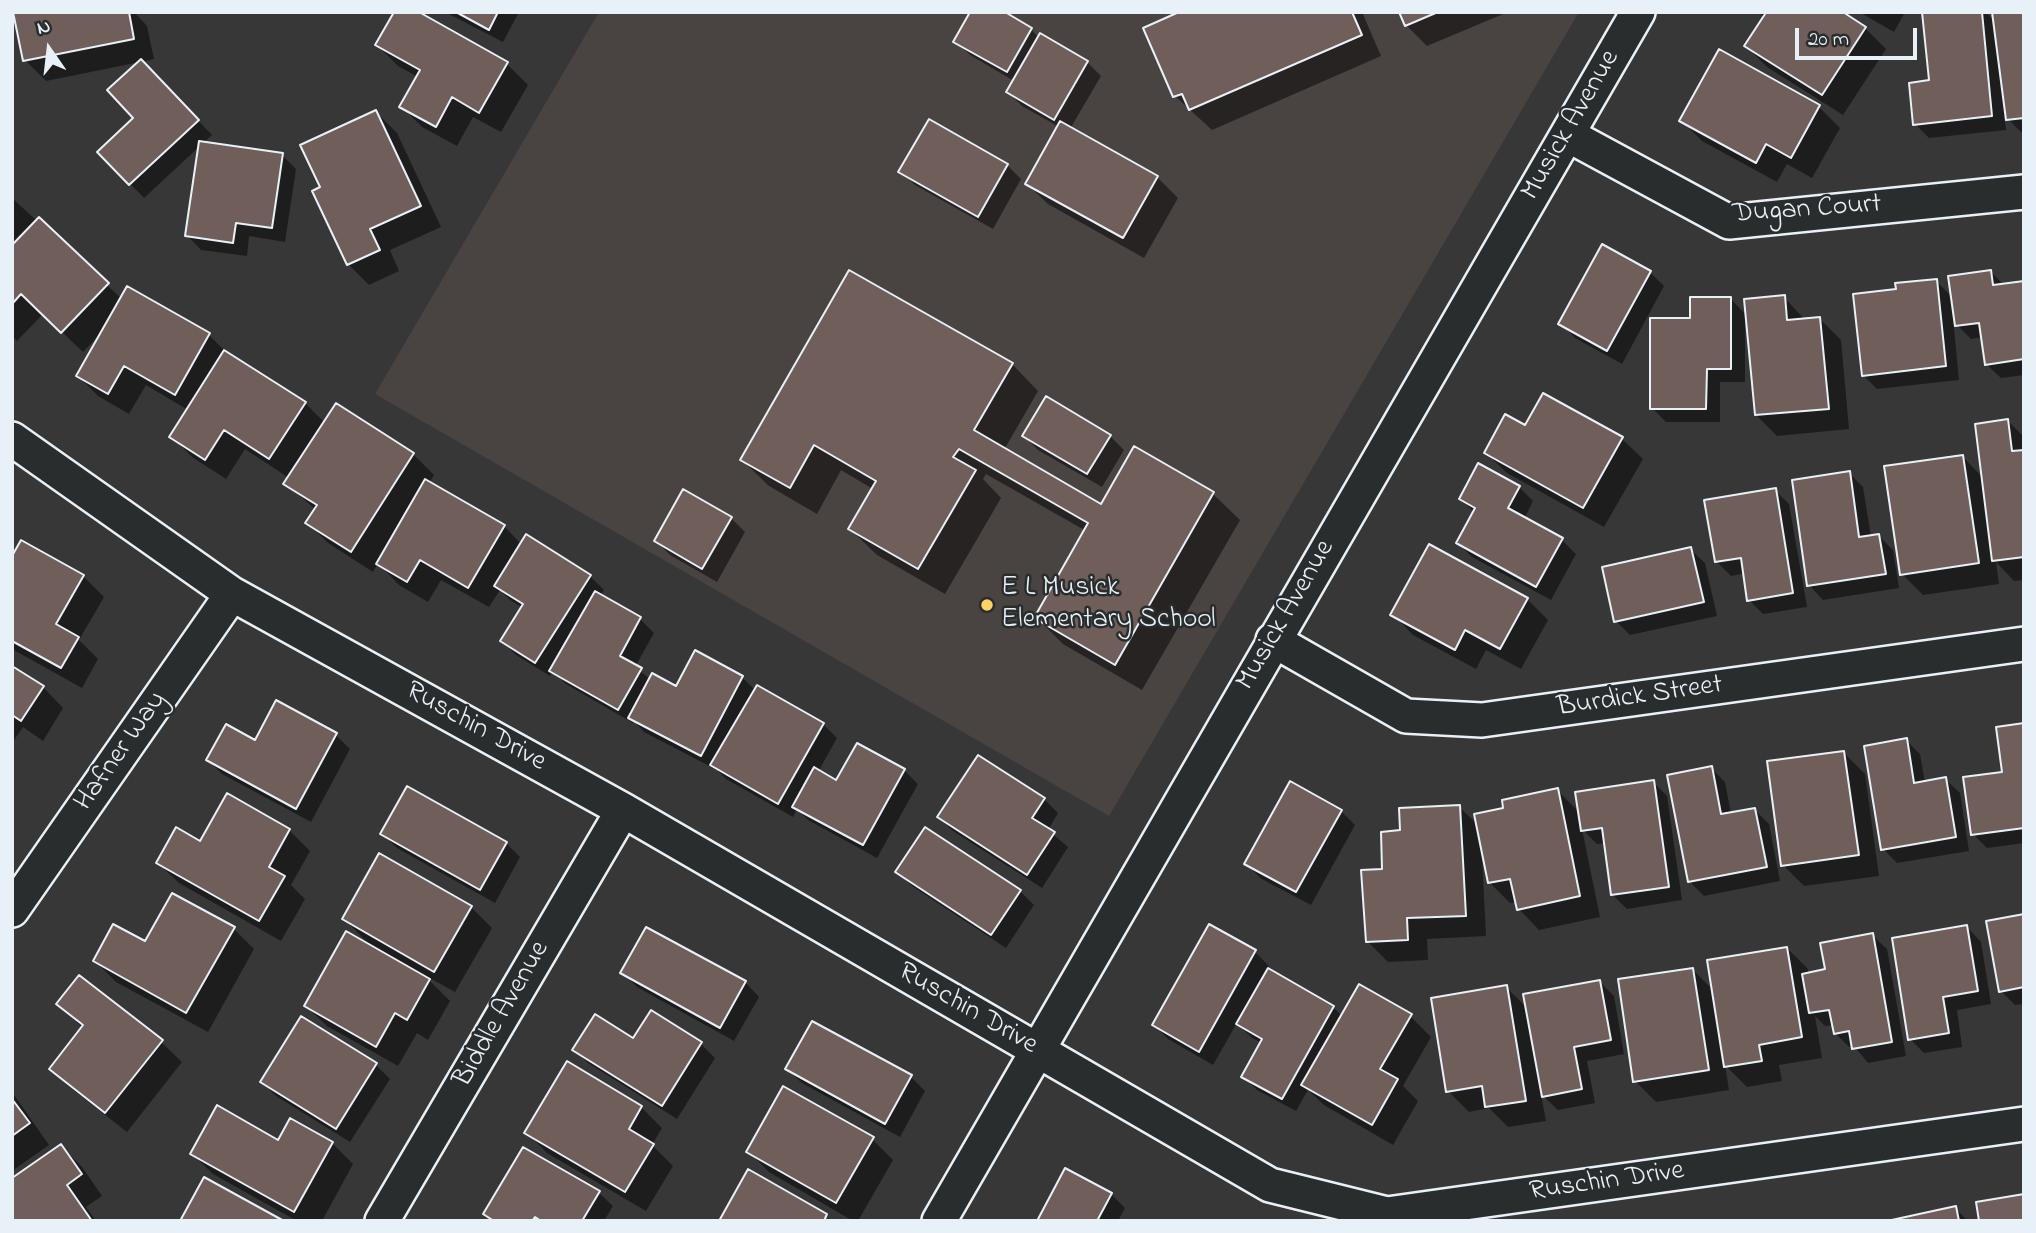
<!DOCTYPE html>
<style>
body{margin:0}
#map{position:relative;width:2036px;height:1233px;overflow:hidden;background:#383737;font-family:"Indie Flower",sans-serif}
canvas{display:block}
.frame{position:absolute;inset:0;border:14px solid #e8f1f8;pointer-events:none}
.north{position:absolute;left:14px;top:14px;width:70px;height:70px;-webkit-text-stroke:5px #2a2d2e;paint-order:stroke;rotate:346deg;font-size:19px;font-weight:700;line-height:28px;text-align:center;color:#e8f1f8}
.north::after{content:'';display:block;margin:auto;width:24px;height:32px;background:#e8f1f8;clip-path:polygon(50% 0,100% 100%,50% 72%,0 100%)}
.scale{position:absolute;left:1795px;top:28px;width:122px;height:32px;box-sizing:border-box;border:4px solid #e8f1f8;border-top:0;padding-left:9px;font-size:21px;line-height:24px;white-space:nowrap;color:#e8f1f8;-webkit-text-stroke:5px #2a2d2e;paint-order:stroke}
</style>
<div id="map">
<canvas width="2036" height="1233"></canvas>
<div class="frame"></div>
<div class="north">N</div>
<div class="scale">20 m</div>
</div>
<script>
const context = document.querySelector('canvas').getContext('2d');
context.lineJoin = 'round';
function paint(path, color) { context.fillStyle = color; context.fill(path, 'evenodd'); }
function strokePath(path, color, width, dash) { context.strokeStyle = color; context.lineWidth = width; context.lineCap = dash ? 'butt' : 'round'; context.setLineDash(dash || []); context.stroke(path); }
function label(font, color, halo, rows, align = 'center') {
  context.font = font + ' "Indie Flower",sans-serif'; context.lineWidth = 5; context.setLineDash([]); context.textBaseline = 'middle'; context.strokeStyle = halo; context.fillStyle = color; for (const [text, x, y, turn = 0] of rows) {
    context.save(); context.translate(x, y); context.rotate((+turn || 0) * Math.PI / 180); context.textAlign = isNaN(turn) ? turn : align; if (halo) context.strokeText(text, 0, 0); context.fillText(text, 0, 0); context.restore();
  }
}
const built = new Path2D(`
 M599 12H1579L1109 816 375 394Z`);
const shadow = new Path2D(`
 M15 12H134L147 26 154 59 142 62 212 135 203 143 282 155 296 169 285 242 249 236 247 256 201 250 187 235 200 146 144 198 99 152 136 118 140 62 46 81 25 60Z
 M416 12 507 64 528 85 501 132 473 117 457 146 422 127 401 106 418 77 398 66 377 45Z
 M445 12H519L503 42Z
 M1362 12 1381 56 1212 130 1175 96 1183 13Z
 M1401 12H1508L1427 46 1406 25Z
 M1759 12H1840L1865 28 1886 49 1843 115 1767 67 1746 46 1764 18Z
 M1859 12H1905L1894 32Z
 M1931 12H1985L1995 21 2024 12V135L2004 115 2006 130 1929 138 1915 124 1931 82Z
 M1031 29 1039 38 1087 62 1101 76 1070 129 1157 177 1178 198 1144 258 1048 204 1027 184 1059 127 1022 106 1008 92 1014 81 970 55 956 41Z
 M1819 107 1840 128 1812 178 1787 164 1777 182 1702 141 1682 121Z
 M376 112 397 133 441 227 390 250 399 271 369 285 348 264 322 188Z
 M1007 165 1021 179 993 229 915 185 901 171Z
 M12 198 122 299 128 289 209 335 230 356 305 403 325 423 336 405 413 454 434 475 429 483 504 526 522 545 590 576 604 590 600 596 640 619 654 633 635 667 650 679 676 688 695 653 742 677 755 690 823 724 837 738 818 772 837 783 904 770 918 784 877 858 808 820 797 809 793 817 726 779 717 770 644 732 634 721 633 723 566 684 553 671 550 676 516 655 502 641 523 608 510 600 500 590 489 607 441 580 428 602 399 585 378 563 373 572 328 543 308 523 316 510 286 483 289 478 245 449 226 479 192 457 171 436 188 410 146 385 129 414 98 396 78 376 99 335 83 352 43 314 17 341 12 336Z
 M1650 272 1664 286 1622 364 1575 338 1561 323Z
 M1991 272 2004 285 2024 283V375L2001 378 1986 364 1983 337 1971 339 1957 325 1955 308H1952L1959 380 1877 389 1863 375 1898 291 1936 281 1953 298Z
 M1784 297 1805 320 1820 319 1841 340 1849 429 1777 436 1756 415 1747 318H1745V382H1720V422H1666L1652 408 1691 320 1731 299 1747 316Z
 M1012 364 1038 391 1004 450 1102 506 1135 449 1213 494 1240 520 1142 690 1063 644 1036 617 1086 531 986 474 983 479 1001 498 945 594 877 555 850 529 873 489 841 470 817 514 769 486 742 460Z
 M2008 421 2024 437V580L2014 581 1996 562 1999 584 1923 595 1902 574 1962 456 1983 478Z
 M1525 427 1622 439 1643 459 1604 527 1507 473 1486 453Z
 M1024 436H1110L1124 450 1102 487 1038 450Z
 M1849 473 1863 487 1871 537 1879 536 1893 550 1899 588 1823 600 1809 585Z
 M1519 487 1533 501 1524 519 1562 540 1576 554 1551 600 1472 557 1458 543 1475 513 1461 499Z
 M1775 490 1789 504 1807 607 1763 614 1749 600 1745 573 1731 576 1717 562Z
 M731 518 745 532 717 582 670 555 656 541Z
 M1690 549 1705 563 1717 616 1630 635 1616 621Z
 M12 559 83 576 104 597 79 640 98 659 82 688 12 649Z
 M1527 599 1548 620 1521 669 1486 650 1476 669 1413 635 1393 614Z
 M12 668 43 687 63 708 43 741 23 727 12 743Z
 M277 703 336 735 350 749 311 822 222 774 208 760 255 742Z
 M2024 725V843L1987 848 1973 834 2003 773Z
 M1906 740 1920 754 1925 783 1945 779 1960 793 1969 851 1897 863 1883 849Z
 M1844 753 1865 774 1879 876 1804 886 1783 865Z
 M1711 768 1725 782 1731 814 1755 810 1769 824 1780 881 1704 896 1690 882Z
 M1653 782 1667 796 1682 900 1627 909 1613 895 1606 843 1597 844 1582 829 1600 917 1539 930 1519 909 1517 902 1510 903 1489 882 1484 855 1482 856 1486 936 1427 939 1428 960 1388 962 1367 941 1384 870 1402 832 1459 807 1478 825 1505 810 1557 790 1580 813Z
 M408 789 506 843 520 857 495 903 397 848 382 834Z
 M1044 799 1058 813 1048 830 1068 847 1042 888 953 831 939 817Z
 M1341 811 1355 825 1311 905 1260 878 1246 863Z
 M289 830 310 851 291 885 305 899 281 941 179 883 158 863 201 843Z
 M926 830 1020 891 1034 905 1006 948 912 886 898 872Z
 M471 907 492 928 455 992 424 975 450 1001 428 1040 417 1033 398 1066 327 1026 306 1006 371 946 344 919Z
 M2024 916V1004L2015 1005 2001 991Z
 M1967 927 1981 942 1991 1004 1957 1010 1962 1047 1924 1053 1910 1039Z
 M233 928 254 949 208 1032 116 982 95 961 145 944Z
 M1872 935 1887 949 1906 1056 1868 1063 1854 1046 1849 1047 1835 1033 1834 1025 1825 1026 1815 1016 1822 1058 1779 1065 1782 1081 1747 1087 1725 1065 1729 1090 1656 1102 1635 1081 1693 970 1714 991 1787 948 1808 969V974L1827 971Z
 M1255 952 1269 966 1267 970 1333 1007 1342 1016H1410L1431 1037 1403 1086 1418 1101 1393 1145 1324 1105 1308 1090 1296 1111 1257 1090 1243 1076 1262 1043 1252 1038 1237 1023 1213 1065 1168 1039 1154 1025Z
 M623 973 745 982 759 997 734 1041 637 987Z
 M1600 982 1614 996 1624 1054 1587 1061 1595 1103 1558 1110 1541 1094 1546 1121 1508 1127 1489 1108 1469 1112 1448 1091 1506 987 1528 1009Z
 M58 1004 161 1042 182 1062 127 1132 72 1089 51 1069 83 1028Z
 M651 1012 701 1044 715 1058 677 1119 588 1063 574 1049 633 1040Z
 M302 1019 376 1065 390 1079 350 1142 276 1096 262 1082Z
 M787 1069 911 1077 925 1091 900 1137 802 1083Z
 M12 1092 49 1145 12 1171Z
 M641 1107 662 1128 652 1145 673 1166 646 1211 547 1153 527 1133Z
 M291 1120 332 1143 353 1164 322 1221H297L213 1174 192 1154 279 1142Z
 M872 1139 893 1160 858 1221H853L769 1172 748 1151Z
 M61 1146 82 1167 102 1196 86 1207 96 1221H12V1177L14 1179Z
 M598 1192 613 1206 604 1221H492L485 1214Z
 M1111 1194 1125 1208 1118 1221H1039Z
 M1955 1208 1968 1221H1896Z`);
const building = new Path2D(`
 M13 12H129L134 39 23 61Z
 M394 12H419L508 62 479 113 452 97 436 127 399 107 420 70 375 45Z
 M456 12H498L489 30Z
 M970 12H1005L1032 28 1007 72 953 42Z
 M1179 12H1352L1362 35 1189 110 1182 94 1173 97 1143 28Z
 M1399 12H1438L1405 26Z
 M1763 12H1843L1866 27 1822 95 1744 46 1765 14Z
 M1922 12H1982L1992 116 1913 125 1909 83 1929 80Z
 M1992 12H2024V118L2006 120Z
 M1040 33 1088 61 1054 120 1006 92Z
 M1719 49 1820 105 1791 158 1766 144 1756 163 1679 121Z
 M141 59 199 120 129 185 97 152 133 118 107 90Z
 M376 110 421 206 370 229 380 250 347 265 312 191 320 187 300 145Z
 M929 119 1008 164 978 217 898 172Z
 M1060 121 1158 176 1123 238 1025 184Z
 M199 141 283 153 272 228 236 223 233 243 185 236Z
 M39 217 109 283 61 333 21 294 12 304V245Z
 M1602 244 1651 271 1607 351 1558 324Z
 M849 270 1013 363 974 430 1101 504 1134 446 1214 492 1115 665 1034 618 1088 523 959 449 953 457 976 470 918 569 848 529 876 481 814 445 790 488 740 460Z
 M1991 270 1993 285 2024 281V359L1985 365 1979 323 1955 326 1948 276Z
 M1937 279 1946 366 1862 376 1853 294 1896 289 1895 283Z
 M127 286 210 333 175 395 124 366 108 394 76 376Z
 M1785 295 1787 320 1820 317 1829 409 1755 415 1744 299Z
 M1690 297H1731V369H1707L1706 409H1650V318H1690Z
 M224 350 306 402 269 459 224 430 205 460 169 437Z
 M1543 393 1623 437 1583 508 1484 453 1505 414 1525 425Z
 M1046 396 1111 435 1087 474 1022 436Z
 M336 403 414 453 351 552 305 523 317 505 283 484Z
 M2008 419 2012 451 2024 450V557L1992 561 1975 424Z
 M1963 455 1979 563 1900 575 1884 466Z
 M1478 463 1520 486 1508 508 1563 538 1536 587 1456 543 1475 508 1459 499Z
 M1850 471 1859 537 1879 534 1886 574 1807 586 1792 480Z
 M425 479 505 525 468 588 420 560 407 582 376 564Z
 M1776 488 1793 593 1747 601 1741 558 1715 562 1704 500Z
 M683 489 732 517 702 569 654 541Z
 M526 534 591 575 535 663 500 641 523 604 494 586Z
 M21 540 84 575 56 624 79 637 61 668 12 641V556Z
 M1429 544 1528 598 1500 649 1465 630 1455 650 1390 615Z
 M1691 547 1704 602 1614 622 1602 567Z
 M595 591 641 617 620 656 642 668 618 710 549 671Z
 M695 650 743 676 701 756 628 718 652 673 676 686Z
 M12 666 44 686 21 721 12 715Z
 M757 685 824 723 778 804 710 765Z
 M276 700 337 733 296 809 206 760 226 724 255 740Z
 M2024 723V828L1971 835 1963 777 2002 772 1996 727Z
 M1907 738 1914 783 1946 777 1956 837 1881 850 1864 746Z
 M857 743 905 769 863 845 792 807 814 767 836 780Z
 M1844 751 1859 855 1781 866 1767 761Z
 M978 755 1045 798 1032 818 1055 832 1027 875 937 817Z
 M1712 766 1721 814 1755 808 1767 867 1688 882 1667 775Z
 M1654 780 1669 887 1611 895 1602 828 1581 831 1575 792Z
 M1290 781 1342 810 1296 892 1244 864Z
 M407 786 507 842 480 890 380 834Z
 M1558 788 1580 896 1517 910 1510 879 1488 883 1474 814 1503 808 1502 800Z
 M227 793 290 829 269 867 285 876 259 921 156 863 176 827 200 841Z
 M1460 805 1466 916 1407 918 1408 940 1366 942 1361 870 1382 869 1381 832 1400 830 1399 808Z
 M925 827 1021 890 991 935 895 872Z
 M379 853 472 906 434 972 342 919Z
 M172 893 235 927 186 1013 93 961 113 924 145 941Z
 M2024 914V987L1999 992 1986 921Z
 M1209 924 1256 950 1199 1052 1152 1025Z
 M1967 925 1978 991 1943 997 1949 1033 1908 1040 1892 938Z
 M646 927 746 981 720 1028 620 973Z
 M346 931 430 979 407 1020 395 1013 376 1047 304 1006Z
 M1873 933 1892 1042 1852 1049 1849 1031 1834 1034 1829 1010 1809 1013 1802 974 1825 969 1820 943Z
 M1787 947 1802 1037 1759 1045 1762 1061 1724 1067 1707 960Z
 M1268 968 1334 1006 1282 1099 1241 1077 1262 1039 1236 1024Z
 M1693 968 1709 1070 1633 1082 1618 979Z
 M79 975 163 1040 105 1113 49 1069 83 1025 56 1004Z
 M1600 980 1611 1040 1574 1047 1582 1089 1542 1097 1523 994Z
 M1359 984 1412 1014 1380 1069 1398 1079 1372 1125 1301 1085Z
 M1507 985 1526 1101 1485 1107 1482 1086 1446 1092 1431 998Z
 M651 1010 702 1042 662 1106 572 1050 595 1014 633 1038Z
 M301 1016 377 1063 336 1129 260 1082Z
 M812 1021 912 1075 885 1124 785 1069Z
 M567 1061 642 1106 629 1129 654 1144 625 1192 524 1133Z
 M783 1086 874 1137 836 1203 746 1152Z
 M12 1099 30 1123 12 1136Z
 M217 1105 278 1140 290 1118 333 1142 294 1212 190 1154Z
 M61 1144 82 1174 67 1185 92 1221H12V1178Z
 M523 1147 600 1191 582 1221H541L535 1217 532 1221H494L483 1214Z
 M1065 1168 1112 1193 1097 1221H1037Z
 M748 1169 827 1214 824 1221H719Z
 M204 1177 284 1221H180Z
 M2024 1194V1221H1979L1976 1202Z
 M1956 1206 1959 1221H1887Z`);
const street = new Path2D(`
 M1568 135 1729 222 2024 192
 M12 439 232 594 623 810 1270 1185 1387 1214 2024 1124
 M1273 640 1406 716 1482 720 2024 644
 M12 910 232 594
 M382 1221 623 810
 M939 1221 1638 12`);
const markers = [
 [987,605,7,"#ffd166"]
];
const streetNames = [
 ["Musick Avenue",1572,126,-60],
 ["Dugan Court",1807,211,-4],
 ["Musick Avenue",1287,616,-60],
 ["Burdick Street",1640,698,-8],
 ["Ruschin Drive",475,728,29],
 ["Hafner Way",122,752,-55],
 ["Ruschin Drive",967,1010,30],
 ["Biddle Avenue",503,1015,-60],
 ["Ruschin Drive",1607,1183,-8]
];
const poiNames = [
 ["E L Musick",1001,589],
 ["Elementary School",1001,621]
];
paint(built, '#494342');
paint(shadow, '#0007');
paint(building, '#705e5a');
strokePath(building, '#e8f1f8', 2);
strokePath(street, '#e8f1f8', 38);
strokePath(street, '#2a2d2e', 33);
for (const [x, y, r, color] of markers) { const dot = new Path2D(); dot.arc(x, y, r, 0, 2 * Math.PI); context.fillStyle = color; context.fill(dot); strokePath(dot, '#2a2d2e', 2.5); }
label('28px', '#e8f1f8', '#2a2d2e', streetNames);
label('28px', '#e8f1f8', '#2a2d2e', poiNames, 'left');
</script>
